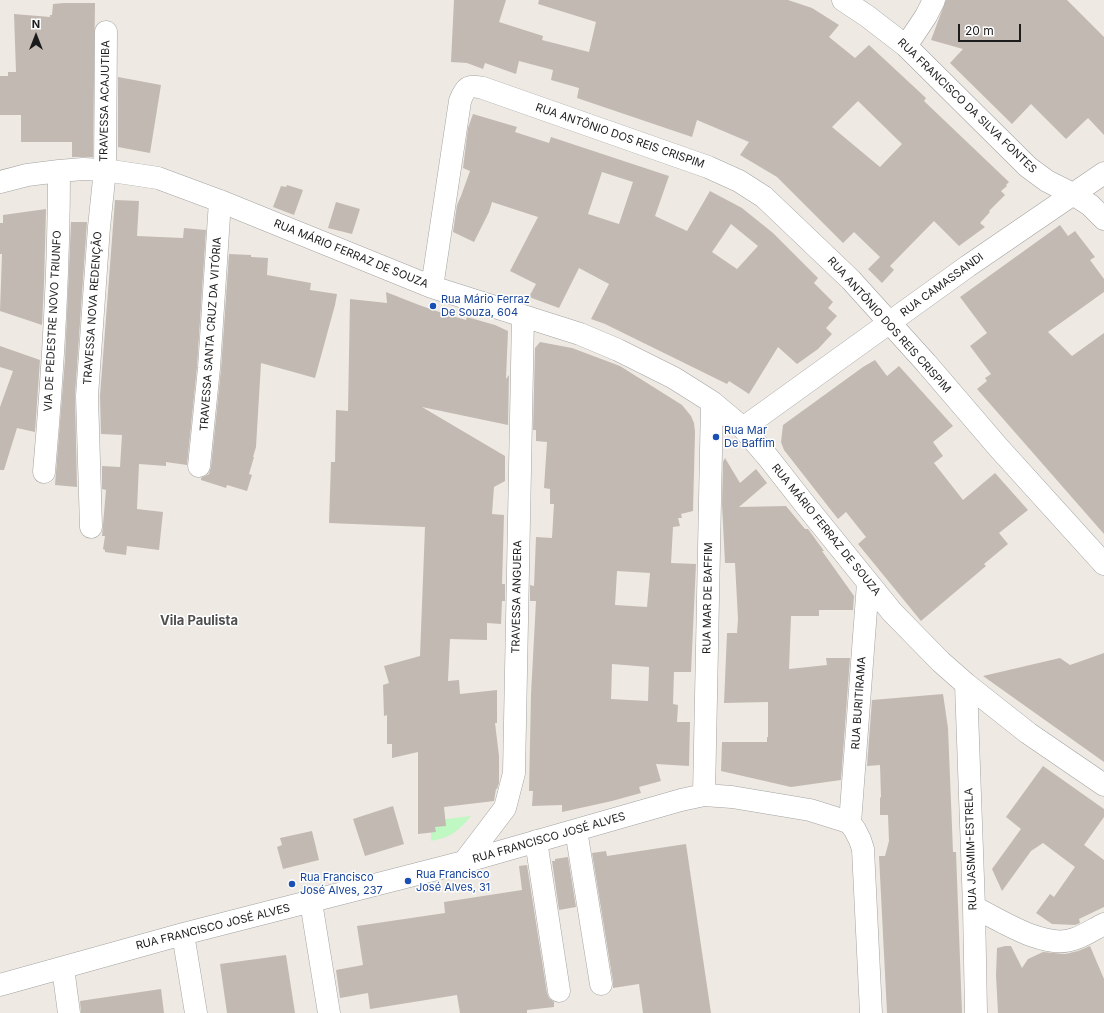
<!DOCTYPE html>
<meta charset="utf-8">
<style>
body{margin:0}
#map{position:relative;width:1104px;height:1013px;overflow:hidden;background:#eee9e2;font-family:Inter,sans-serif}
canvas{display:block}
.north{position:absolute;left:16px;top:16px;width:40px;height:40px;-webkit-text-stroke:3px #fff;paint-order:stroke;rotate:0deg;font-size:11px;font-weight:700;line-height:16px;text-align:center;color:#1c1c1c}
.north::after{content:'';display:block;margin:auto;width:14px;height:18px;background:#1c1c1c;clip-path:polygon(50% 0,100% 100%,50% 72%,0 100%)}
.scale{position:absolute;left:958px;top:24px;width:63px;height:18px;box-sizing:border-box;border:2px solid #1c1c1c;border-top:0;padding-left:5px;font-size:12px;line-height:14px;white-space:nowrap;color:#1c1c1c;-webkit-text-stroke:3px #fff;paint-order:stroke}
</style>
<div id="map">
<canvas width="1104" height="1013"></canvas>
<div class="north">N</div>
<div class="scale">20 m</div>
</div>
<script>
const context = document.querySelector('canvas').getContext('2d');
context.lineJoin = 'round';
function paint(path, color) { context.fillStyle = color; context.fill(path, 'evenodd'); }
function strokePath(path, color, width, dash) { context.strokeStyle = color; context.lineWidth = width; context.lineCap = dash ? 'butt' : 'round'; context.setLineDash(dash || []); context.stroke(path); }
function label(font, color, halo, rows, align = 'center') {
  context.font = font + ' Inter,sans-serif'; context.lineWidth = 3; context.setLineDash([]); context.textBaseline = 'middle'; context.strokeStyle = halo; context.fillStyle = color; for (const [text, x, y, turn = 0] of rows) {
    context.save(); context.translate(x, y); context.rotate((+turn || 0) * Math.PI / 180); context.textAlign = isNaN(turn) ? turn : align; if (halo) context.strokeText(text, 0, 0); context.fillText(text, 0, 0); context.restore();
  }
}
const park = new Path2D(`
 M471 816C456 833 453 836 431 841V821Z`);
const building = new Path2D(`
 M454 0H506L499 22 543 36 542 40 589 52 596 22 538 4 539 0H788L812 8 839 25 829 37 855 58 869 45 926 98 924 101 1009 182 1006 185 1007 186 1001 191 1005 195 989 211 990 212 980 223 985 227 959 246 934 221 890 266 894 270 882 283 868 269 880 257 854 232 843 243 777 177 740 155 749 142 697 120 692 137 577 98 579 88 551 80 553 70 519 61 516 74 485 63 483 69 467 63 451 62ZM858 101 902 144 880 167 832 127Z
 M946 0H1067L1104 37V135L1088 118 1066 139 1031 104 1012 124 950 63 963 49 931 40Z
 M64 3H95L93 157H72V142H21V115H0V76H8V72H16L14 14 50 17V15H52L53 4Z
 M118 77 161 85 150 153 118 147Z
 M473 114 517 127 515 132 549 143 551 137 669 176 655 216 687 231 710 191 742 208 773 233 818 278 814 283 833 302 828 308 837 316 826 328 832 334 818 349 797 364 778 347 749 394 729 381 727 384 605 324 591 319 609 284 579 268 559 308 529 297 536 284 510 271 538 217 492 202 489 212 474 242 453 232 457 205 461 196 470 171 463 168 468 128ZM602 172 633 182 619 224 588 214ZM731 224 758 246 737 269 712 252Z
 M287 185 303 190 294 215 273 207 281 186 286 187Z
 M115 200 139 201 137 236 183 238 184 228 206 230 197 367 187 465 166 462V466L139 464 137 509 163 512 159 550 127 546 126 555 105 552V550L103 549 105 536H102L106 490 102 489V466L120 467 122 435 101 434 100 396Z
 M336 202 360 209 352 234 328 228Z
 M46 209 44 283 42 325 0 311 2 254H0V223H3V215Z
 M71 222H87L75 395 77 487 55 485 65 359Z
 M1060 225 1068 236 1075 231 1095 257 1090 260 1104 279V292L1048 332 1072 356 1104 333V534L977 389 987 381 985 378 991 374 970 346 987 333 960 297Z
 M229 254 251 255V257L268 258 267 275 311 283 310 290 337 294 335 305 315 378 261 363 256 447 253 457H254L249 474 252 475 247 491 227 485 226 488 201 480V478L209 474 211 467 221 369Z
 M386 292 419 305 445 314 466 320 467 317 495 325 508 331 506 379 509 375 508 425 422 407 505 456V481L494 487 492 514 504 515 502 584H505V601H502L501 624 487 623V640L450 639 448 681 459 680 460 694 497 690V723H495L499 756V783L497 789H496L494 801 444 807 446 826 435 827 436 832 418 834V752L392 758V744H387V715L384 716 383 685 389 683 384 666 420 656 425 527 329 523 331 462H335L336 410 348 411 350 299 387 303Z
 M540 342 572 348 620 366 682 405 691 416 694 423 695 432 693 511 681 514 682 518H678L680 526 673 527 671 563 696 564 691 672H674L673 704 678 705 677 722H690L689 766 656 764 661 781 639 787 641 793 612 801 562 812V805L532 806 533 791H529L531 694 536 601H530V585L534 586 536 537 552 538 554 504H550V489L544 488 547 442 536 441V430H533L535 348ZM617 571 650 573 647 607 615 605ZM612 664 649 667 648 701 611 699Z
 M0 346 40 360 35 432 17 428 4 470H0V407L13 371 0 367Z
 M875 360 887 376 899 366 953 426 933 442 943 456 934 463 963 500 995 473 1028 510 999 533 1008 544 984 564 986 566 921 621 858 544 866 537 846 512 838 519 784 450 781 442 783 425 863 367Z
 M725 458 740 483 756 469 767 483 739 507 786 506 805 529H808L824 551H822L854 596 853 610H819V616H791L789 669 827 665 826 658H850L841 780 791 787 721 771 722 742H767V737H768V702L724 703 727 633H737L738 619 735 563H725L722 504 723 462Z
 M1104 653V762L983 676 1060 658 1070 665Z
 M943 694 948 728 953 852H956L962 1013H887L879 856H885L889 841 888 815H880V798L881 797 880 765 867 766 872 700Z
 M1043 766 1104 809V817L1084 845 1104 860V907L1079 919 1080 923 1075 925 1052 924 1036 913 1050 894 1054 897 1075 867 1043 843 1031 851 1002 891 992 869 1021 829 1006 817Z
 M393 806 404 844 365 856 353 819Z
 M312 831 319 860 283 869 277 847 282 845 280 838Z
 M686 844 711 1013H643L639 984 613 988V982L592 853 606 851 607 856Z
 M568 857 576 907 559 910 552 861H555V859Z
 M527 865 547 993 549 998 554 1002V1007L527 1010V1013H460L457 995 370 1009 368 993 340 998 336 970 363 965 357 926 445 913 444 902 522 890 519 866Z
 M1005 946H1011L1022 968 1028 959 1043 952 1065 954 1078 951 1090 946 1104 979V1013H998L996 975 997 948Z
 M286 955 295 1013H227L220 964Z
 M161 989 164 1013H81L80 1001Z`);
const minor = new Path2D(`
 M843 0 867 16 906 46 1028 167 1047 181 1073 194 1090 205 1104 219
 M906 46 926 16 934 0
 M0 182 27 175 59 171 83 169 105 170 158 178 220 201 432 287 580 334 618 350 674 378 712 402 743 428 767 456 807 507 892 612 941 662 966 684 1028 733 1104 785
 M432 287 460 101C465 88 468 84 483 88L708 167 739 181 764 197 851 280 926 363 998 447 1104 564
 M743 428 968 266 1104 173
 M199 466 209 368 220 201
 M44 472C53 371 59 271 59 171
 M91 527 87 396 99 227 105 170 106 32
 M966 684 974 907 976 1013
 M704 795 712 402
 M850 823 868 583
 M576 830 601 984
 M536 841 559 991
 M464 862 505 808 514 773 523 317
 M311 902 329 1013
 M974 907C1000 920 1045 950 1074 939 1084 936 1094 929 1104 924
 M183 934 196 1013
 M63 968 69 1013
 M0 985 183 934 464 862 681 800 704 795 732 797 810 810 842 820 850 823 855 830 860 840 863 849 871 1013`);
const markers = [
 [433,306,4,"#1a4fb4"],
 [716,437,4,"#1a4fb4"],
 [408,881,4,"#1a4fb4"],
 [292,884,4,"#1a4fb4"]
];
const streetNames = [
 ["TRAVESSA ACAJUTIBA",105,101,-89],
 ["RUA FRANCISCO DA SILVA FONTES",967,106,44],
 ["RUA ANTÔNIO DOS REIS CRISPIM",620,136,19],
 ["RUA MÁRIO FERRAZ DE SOUZA",351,254,22],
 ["RUA CAMASSANDI",942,285,-36],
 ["TRAVESSA NOVA REDENÇÃO",93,308,-86],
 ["VIA DE PEDESTRE NOVO TRIUNFO",53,321,-87],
 ["RUA ANTÔNIO DOS REIS CRISPIM",889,325,48],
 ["TRAVESSA SANTA CRUZ DA VITÓRIA",211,334,-86],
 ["RUA MÁRIO FERRAZ DE SOUZA",826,530,51],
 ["TRAVESSA ANGUERA",517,597,-89],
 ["RUA MAR DE BAFFIM",708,598,-89],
 ["RUA BURITIRAMA",859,703,-86],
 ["RUA FRANCISCO JOSÉ ALVES",549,838,-16],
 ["RUA JASMIM-ESTRELA",971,849,-92],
 ["RUA FRANCISCO JOSÉ ALVES",213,927,-14]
];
const transitNames = [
 ["Rua Mário Ferraz",441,300],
 ["De Souza, 604",441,313],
 ["Rua Mar",724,431],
 ["De Baffim",724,444],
 ["Rua Francisco",416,875],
 ["José Alves, 31",416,888],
 ["Rua Francisco",300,878],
 ["José Alves, 237",300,891]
];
const quarterNames = [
 ["Vila Paulista",199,621]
];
paint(park, '#bff8c2');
paint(building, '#c2b9b2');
strokePath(minor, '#a3a3a3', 23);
strokePath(minor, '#fff', 22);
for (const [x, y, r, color] of markers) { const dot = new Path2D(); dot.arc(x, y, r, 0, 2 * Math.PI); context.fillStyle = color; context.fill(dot); strokePath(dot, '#fff', 1.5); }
label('11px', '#1c1c1c', '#fff', streetNames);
label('11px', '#164399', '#fff', transitNames, 'left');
label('bold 13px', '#4f4f4f', '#fff', quarterNames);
</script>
